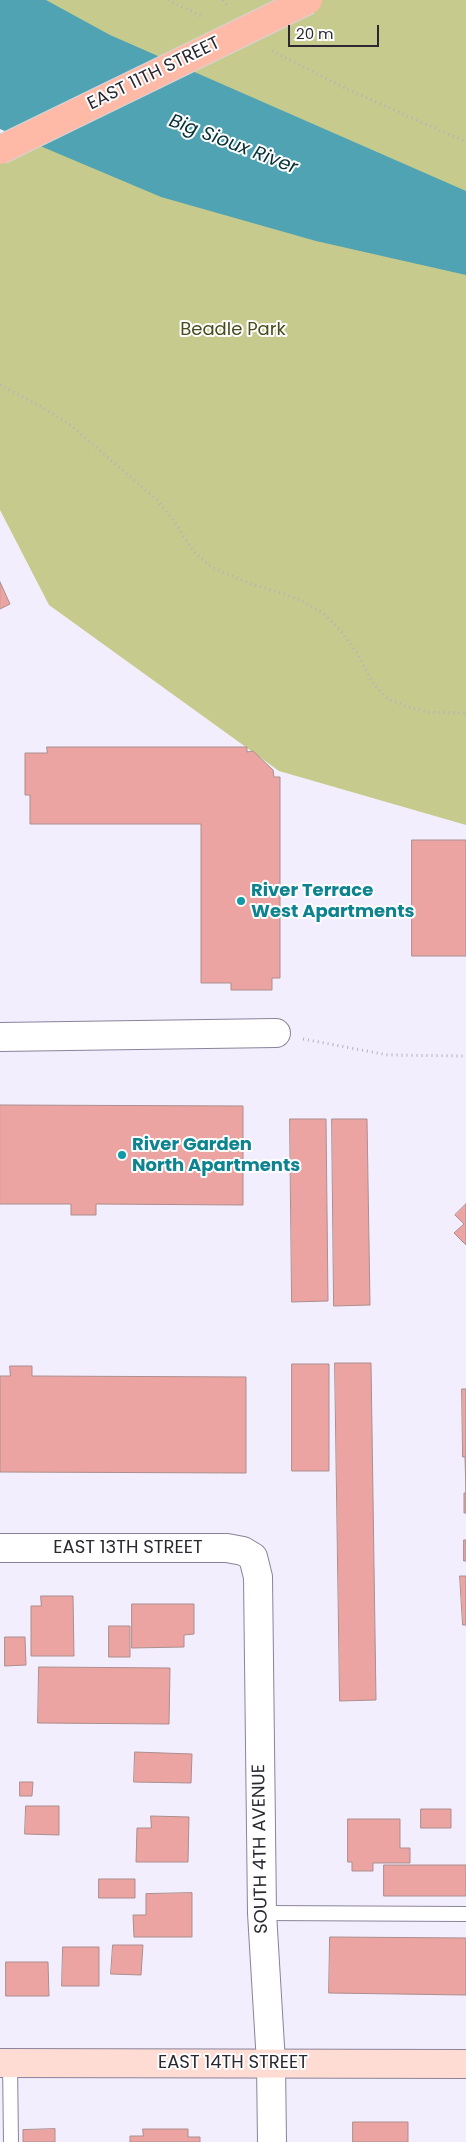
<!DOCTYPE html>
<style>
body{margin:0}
#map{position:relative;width:466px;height:2142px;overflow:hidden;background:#f3eefe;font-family:Poppins,sans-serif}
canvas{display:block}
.scale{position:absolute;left:288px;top:25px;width:91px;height:22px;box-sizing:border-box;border:2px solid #2b2831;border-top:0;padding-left:6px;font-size:15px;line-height:18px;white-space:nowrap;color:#2b2831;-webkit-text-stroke:4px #fefefe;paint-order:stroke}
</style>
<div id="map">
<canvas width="466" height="2142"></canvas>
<div class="scale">20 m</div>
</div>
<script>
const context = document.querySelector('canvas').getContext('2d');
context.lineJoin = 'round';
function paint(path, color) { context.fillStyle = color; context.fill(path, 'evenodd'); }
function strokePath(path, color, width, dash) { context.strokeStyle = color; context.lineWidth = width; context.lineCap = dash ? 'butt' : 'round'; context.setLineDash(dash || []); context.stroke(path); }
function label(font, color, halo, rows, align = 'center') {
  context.font = font + ' Poppins,sans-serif'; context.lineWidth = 4; context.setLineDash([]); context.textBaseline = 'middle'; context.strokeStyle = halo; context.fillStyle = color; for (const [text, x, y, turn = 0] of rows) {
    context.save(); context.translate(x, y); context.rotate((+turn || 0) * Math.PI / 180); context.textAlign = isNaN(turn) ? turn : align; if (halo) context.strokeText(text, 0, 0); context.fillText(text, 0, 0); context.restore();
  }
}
const green = new Path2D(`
 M41 0H466V825L279 771 49 605 0 510V135L15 143Z`);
const water = new Path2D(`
 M0 0H46L110 35 466 191V275L316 241 161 197 0 129Z`);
const building = new Path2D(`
 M0 582 10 604 0 609Z
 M47 747H247V752L253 751 273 770 274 777H280V978H272V990H231V983H201V824H30V795H25V753H47Z
 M412 840H466V956H412Z
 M0 1105 243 1106V1205L96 1204V1215H71V1204H0Z
 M290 1119H326L328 1301 292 1302Z
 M332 1119H367L370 1305 334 1306Z
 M466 1204V1245L454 1233 464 1224 455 1215Z
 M335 1363H371L376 1700 340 1701Z
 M292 1364H329V1471H292Z
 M10 1366H32V1376L246 1377V1473L0 1472V1376H10Z
 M462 1389H466V1513H464V1493H466L465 1457H463Z
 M464 1540H466V1561H464Z
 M460 1576H466V1625H463Z
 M41 1596H73L74 1656H31V1606H41Z
 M132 1604H194V1634L184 1635V1647L132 1648Z
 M109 1626H130V1657H109Z
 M5 1637H25L26 1665 5 1666Z
 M39 1667 170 1668 169 1724 38 1723Z
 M135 1752 192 1754 191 1783 134 1782Z
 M20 1782H33L32 1796H20Z
 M26 1806H59V1835L25 1834Z
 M421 1809H451V1828H421Z
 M151 1816 189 1817 188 1862H136L137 1828H151Z
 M348 1819H400V1848H410V1863H373V1871H352V1862H348Z
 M384 1865H466V1896H384Z
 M99 1879H135V1898H99Z
 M192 1893V1937H134L133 1915H146V1894Z
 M330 1937 466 1938V1995L329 1993Z
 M113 1945H143L141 1975 111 1974Z
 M63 1947H99V1986H62Z
 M6 1962H48L49 1996H6Z
 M353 2122H408V2142H353Z
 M55 2129V2142H23V2130Z
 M143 2129H188V2137H200V2142H130V2136H143Z`);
const path = new Path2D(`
 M168 0 203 17
 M223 0 228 7
 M272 51 347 89 466 142
 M0 385 40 406 69 424 157 500 174 521 193 551 211 567 251 584 282 593 304 602 324 614 341 631 357 653 374 685 388 699 410 708 429 712 466 713
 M303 1039 388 1055 466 1056`);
const service = new Path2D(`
 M262 1913 466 1914
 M10 2063 11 2142`);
const minor = new Path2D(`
 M0 1037 276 1033
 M0 1548H227L243 1551 253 1557 258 1577 262 1913 271 2063`);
const tertiary = new Path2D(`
 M271 2063 272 2142`);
const secondary = new Path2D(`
 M0 2063 466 2064`);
const primaryBridge = new Path2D(`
 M0 150 308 0`);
const markers = [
 [241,901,5,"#0f9aa8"],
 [122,1155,5,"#0f9aa8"]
];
const streetNames = [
 ["EAST 11TH STREET",154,74,-26],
 ["EAST 13TH STREET",128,1548],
 ["SOUTH 4TH AVENUE",261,1849,-91],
 ["EAST 14TH STREET",233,2063]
];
const parkNames = [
 ["Beadle Park",233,330]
];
const cultureNames = [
 ["River Terrace",251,891],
 ["West Apartments",251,912],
 ["River Garden",132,1145],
 ["North Apartments",132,1166]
];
const waterNames = [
 ["Big Sioux River",233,145,21]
];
paint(green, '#c6cb8d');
paint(water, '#4fa3b3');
paint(building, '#eba4a1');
strokePath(building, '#ab8e8d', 1);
strokePath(service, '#8a839a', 16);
strokePath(minor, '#8a839a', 30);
strokePath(tertiary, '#8a839a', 30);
strokePath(secondary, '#8a839a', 30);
strokePath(path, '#b5b1bf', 3, [1, 4]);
strokePath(service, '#fff', 14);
strokePath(minor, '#fff', 28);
strokePath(tertiary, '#fff', 28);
strokePath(secondary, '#ffdcd3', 28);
strokePath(primaryBridge, '#d5d4d6', 30, []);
strokePath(primaryBridge, '#feb9a7', 28);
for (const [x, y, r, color] of markers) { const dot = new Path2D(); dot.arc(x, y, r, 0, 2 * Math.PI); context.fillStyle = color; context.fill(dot); strokePath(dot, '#fefefe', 2); }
label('18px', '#2b2831', '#fefefe', streetNames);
label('18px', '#494b1b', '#fefefe', parkNames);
label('bold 18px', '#0d838f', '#fefefe', cultureNames, 'left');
label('italic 19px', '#063138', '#fefefe', waterNames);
</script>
